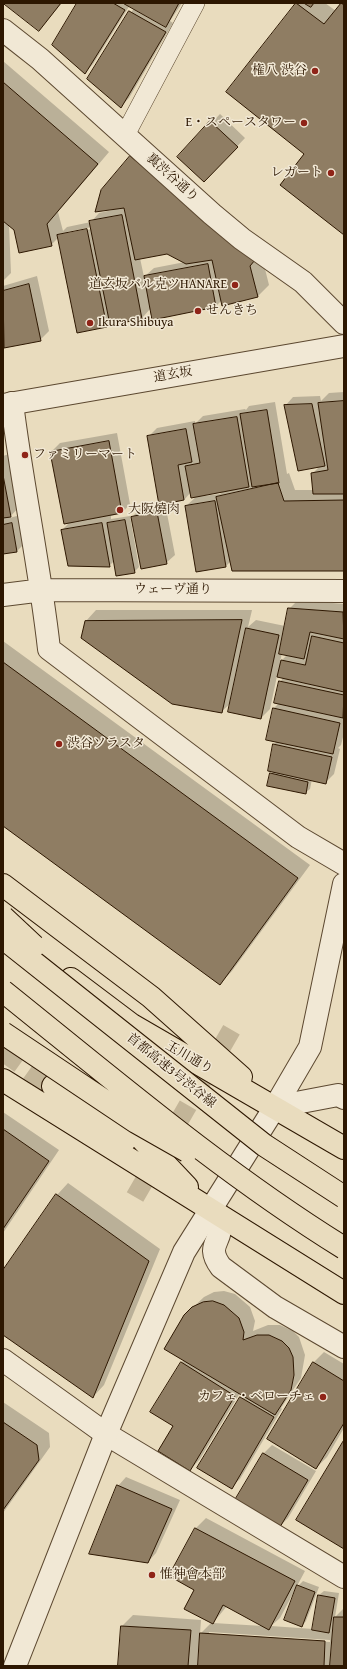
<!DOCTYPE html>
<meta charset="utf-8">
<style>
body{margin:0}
#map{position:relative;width:347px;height:1669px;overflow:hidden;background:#e9dcbe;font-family:"Gentium Book Plus",serif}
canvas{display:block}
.frame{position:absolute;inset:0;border:4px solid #2d1701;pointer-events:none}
</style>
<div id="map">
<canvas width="347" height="1669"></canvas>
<div class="frame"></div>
</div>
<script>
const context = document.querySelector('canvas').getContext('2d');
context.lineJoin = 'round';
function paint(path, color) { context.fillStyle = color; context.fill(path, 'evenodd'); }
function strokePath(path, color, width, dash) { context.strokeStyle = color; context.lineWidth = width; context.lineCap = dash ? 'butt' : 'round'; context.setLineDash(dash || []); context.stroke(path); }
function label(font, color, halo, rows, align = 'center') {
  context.font = font + ' "Gentium Book Plus","Noto Serif JP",serif'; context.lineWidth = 3; context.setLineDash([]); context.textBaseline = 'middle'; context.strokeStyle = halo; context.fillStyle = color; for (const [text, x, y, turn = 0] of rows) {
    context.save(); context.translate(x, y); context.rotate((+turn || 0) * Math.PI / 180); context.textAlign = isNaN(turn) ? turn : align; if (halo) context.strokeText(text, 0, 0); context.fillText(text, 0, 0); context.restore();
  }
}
const shadow = new Path2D(`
 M5 3H62L39 30Z
 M78 3H182L170 21 173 23 129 98 121 106 89 79 134 8 130 5 93 64 85 73Z
 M297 3H325L336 11 344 3V234L305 154 227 92Z
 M3 61 109 152 58 212 63 231 67 227 91 222 99 213 117 209 131 157 142 146 261 253 269 285 258 296 222 300 216 306 151 308 142 318 110 322 106 326 59 237 51 245 15 229 9 225 11 273 3 281ZM92 227V229L67 234V232ZM168 253 185 262 154 268 144 277 140 258Z
 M220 114 245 138 213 172 179 157Z
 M37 276 49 331 40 340 3 345V286Z
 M344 392V570L231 561 226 566 197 571 186 506 197 496 191 492 184 500 165 503 175 555 166 563 132 517 141 508 160 505 148 437 157 428 195 421V424L203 416 245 409 246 410 249 406 275 402 287 474 289 473 295 490H314L312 474 320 466 285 406 293 397 320 396 321 401 329 393ZM223 491 220 494 203 496V494Z
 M117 433 130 504 122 513 111 516V519L130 516 139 567 134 572 114 561 109 566 62 530 70 522 51 452 60 443Z
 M9 454 19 507 9 518 21 515 26 542 17 551 3 553V456Z
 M298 600 344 604V733L341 745 338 748 340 749 334 774 326 782 312 779 310 789 305 793 271 774 274 771 269 770 274 744 277 741 274 708 279 703 280 682 283 678 277 676 270 709 261 718 232 702 221 712 86 621 96 610H252L248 627 256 620 285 626 289 609ZM282 653 287 655 280 662Z
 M3 641 310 865 232 971 220 984 3 825Z
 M3 1112 59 1150 3 1233Z
 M68 1183 160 1249 104 1385 93 1397 3 1334V1272L57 1195Z
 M224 1291 235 1294 250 1307 255 1321 253 1331 268 1325H280L293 1331 299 1337 305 1355 301 1378 281 1408 282 1409 240 1479 231 1487 241 1398 243 1395 240 1393 200 1459 190 1470 174 1425 181 1363 184 1360 185 1315 204 1297 214 1292Z
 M324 1352 344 1364V1428L327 1457 316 1468 314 1362Z
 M3 1402 49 1433 50 1447 3 1513Z
 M272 1445 316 1471 288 1518 280 1526 263 1454Z
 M126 1477 180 1500 156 1553 148 1562 118 1486Z
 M206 1518 305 1571 280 1618 271 1626 313 1629 319 1595 324 1591 339 1593 335 1617 344 1608V1666H331V1665L329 1666H119L122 1626 133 1615 201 1620 200 1634 212 1622 196 1590 195 1529ZM227 1606 263 1626 213 1623ZM209 1632 330 1640V1642L209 1634Z
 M303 1581 319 1587 306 1621 302 1626 298 1586Z`);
const building = new Path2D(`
 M3 3H61L39 31Z
 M77 3H113L125 10 85 74 52 45Z
 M123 3H179L166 27Z
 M296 3 324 24 341 3 344 5V235L280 185 304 154 226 92Z
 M304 3H314L311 7Z
 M129 11 166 32 121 108 87 79Z
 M3 82 98 164 47 224 52 246 19 253 14 230 3 221Z
 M210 121 238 147 204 182 177 157Z
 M130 156 255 260 250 266 258 297 222 306 212 260 186 264 167 254 135 260 124 208 95 212 101 190Z
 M122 215 142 319 110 325 89 221Z
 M87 229 107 327 77 333 57 235Z
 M208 264 216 307 152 320 144 276Z
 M29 284 41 341 4 348 3 291Z
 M344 401V494H313L311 473 328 470 318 403Z
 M312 404 325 466 298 471 284 405Z
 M267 410 279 483 252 487 240 414Z
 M237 417 249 487 191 498 185 466 200 463 193 424Z
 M186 429 192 462 178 465 184 500 159 505 147 436Z
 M109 441 122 513 64 524 50 452Z
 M3 475 11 517 3 518Z
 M278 483 284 501 344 500V571H232L216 497Z
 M215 501 226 567 196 572 185 506Z
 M157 512 167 564 141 569 131 517Z
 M125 520 135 573 116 576 107 523Z
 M12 523 17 552 3 554V525Z
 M102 523 110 567 68 566 61 530Z
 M288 608 343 612 344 639 310 632 304 659 279 654Z
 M242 620 222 713 172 704 81 638 85 621Z
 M246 628 279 635 261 719 228 712Z
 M312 636 344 643V692L277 677 281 660 305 665Z
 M3 662 298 878 220 985 3 826Z
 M279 681 344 695 343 718 274 703Z
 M273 708 340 723 333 754 266 740Z
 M273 744 332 757 326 784 268 771Z
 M270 773 308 782 306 794 267 786Z
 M3 1129 49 1161 3 1229Z
 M56 1194 149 1261 93 1398 3 1335V1270Z
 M213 1301 224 1305 239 1318 244 1332 243 1340 257 1335H269L282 1341 289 1348 293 1357 294 1375 291 1390 275 1415 164 1349 184 1315 192 1307 203 1302Z
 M181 1362 235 1396 190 1471 158 1451 173 1426 150 1412Z
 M313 1362 344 1381V1423L316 1469 267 1439Z
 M240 1397 274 1417 232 1489 197 1468Z
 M3 1422 37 1445 39 1460 3 1510Z
 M344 1440V1549L296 1520Z
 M263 1453 308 1480 280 1527 235 1500Z
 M117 1485 172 1509 148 1563 89 1554Z
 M195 1528 295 1581 269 1630 223 1605 213 1624 184 1609 194 1590 169 1576Z
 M297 1585 315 1592 302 1627 284 1620Z
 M318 1595 335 1598 329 1633 312 1630Z
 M334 1617H344V1666H330Z
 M121 1626 191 1630 188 1666H118Z
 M200 1633 325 1641 324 1666H198Z`);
const pedestrianTunnel = new Path2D(`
 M135 1197 232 1029`);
const trunkTunnel = new Path2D(`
 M3 1050 53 1086`);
const pedestrian = new Path2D(`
 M125 135 195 3`);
const minor = new Path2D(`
 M3 30 40 59 212 214 242 239 303 282 344 323
 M12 403C22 485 40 567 49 649L298 837 344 864
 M3 595 43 590 344 591
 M275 1107 338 1095 344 1098
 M209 1211C212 1214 218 1219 219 1223 224 1242 204 1244 221 1267L275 1307 344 1347
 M3 1360 106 1434 344 1577`);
const tertiary = new Path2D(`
 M3 405 344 346
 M15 1666 106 1434 184 1252 275 1107 310 1047 344 884`);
const trunk = new Path2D(`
 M3 885 151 997 241 1077
 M71 979 132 1025 344 1148
 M3 1014 66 1059 95 1089
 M3 1080 344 1293
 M53 1086 124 1142
 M118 1114 187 1187`);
const motorwayBridge = new Path2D(`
 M3 917 34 946
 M3 938 264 1145 344 1197
 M3 991C114 1080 223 1173 344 1248
 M3 1033 136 1122 187 1151`);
const markers = [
 [315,71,4,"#8f2418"],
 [304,123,4,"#8f2418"],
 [331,173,4,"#8f2418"],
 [235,285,4,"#8f2418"],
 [198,311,4,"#8f2418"],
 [90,323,4,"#8f2418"],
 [25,455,4,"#8f2418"],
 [120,510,4,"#8f2418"],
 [59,744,4,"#8f2418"],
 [323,1397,4,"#8f2418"],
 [152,1575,4,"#8f2418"]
];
const poiNames = [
 ["権八 渋谷",307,71,"right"],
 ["E・スペースタワー",296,123,"right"],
 ["レガート",323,173,"right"],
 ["道玄坂バル克ツHANARE",227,285,"right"],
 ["せんきち",206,311],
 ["Ikura Shibuya",98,323],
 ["ファミリーマート",33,455],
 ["大阪燒肉",128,510],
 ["渋谷ソラスタ",67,744],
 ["カフェ・ベローチェ",315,1397,"right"],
 ["惟神會本部",160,1575]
];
const streetNames = [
 ["裏渋谷通り",172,178,42],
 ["道玄坂",173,375,-10],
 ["ウェーヴ通り",173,590],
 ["玉川通り",189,1058,30],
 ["首都高速3号渋谷線",171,1071,39]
];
paint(shadow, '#0003');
paint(building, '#8f7d63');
strokePath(building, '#2d1701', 1);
strokePath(pedestrianTunnel, '#c3b598', 19, [19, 10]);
strokePath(trunkTunnel, '#c3b598', 22, [22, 11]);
strokePath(pedestrian, '#5c4830', 20);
strokePath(minor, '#5c4830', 24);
strokePath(tertiary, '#5c4830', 24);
strokePath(trunk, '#2d1701', 24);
strokePath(pedestrian, '#f1e8d5', 19);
strokePath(minor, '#f1e8d5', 22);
strokePath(tertiary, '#f1e8d5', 22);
strokePath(trunk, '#e9dcbe', 22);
strokePath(motorwayBridge, '#2d1701', 24, []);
strokePath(motorwayBridge, '#e9dcbe', 22);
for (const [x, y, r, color] of markers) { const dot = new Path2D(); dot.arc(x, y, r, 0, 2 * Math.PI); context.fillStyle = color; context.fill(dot); strokePath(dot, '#f1e8d5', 1.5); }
label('13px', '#2d1701', '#f1e8d5', poiNames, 'left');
label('13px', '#2d1701', '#f1e8d5', streetNames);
</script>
